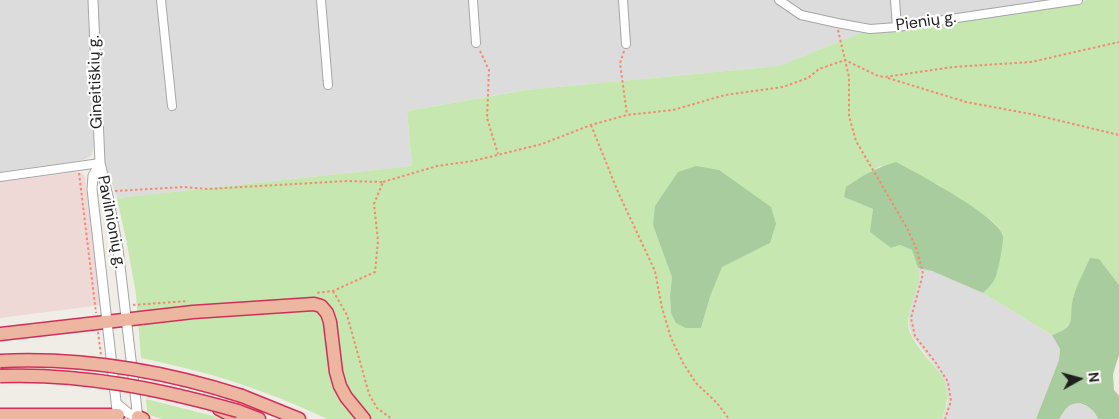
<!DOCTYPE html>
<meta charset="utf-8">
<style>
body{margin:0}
#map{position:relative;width:1119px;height:419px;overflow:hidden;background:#efede6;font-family:"DM Sans",sans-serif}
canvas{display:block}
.north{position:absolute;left:1054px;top:354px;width:50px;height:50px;-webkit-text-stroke:4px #fff;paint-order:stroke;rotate:83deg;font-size:14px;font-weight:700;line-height:20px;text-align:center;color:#1f1f1f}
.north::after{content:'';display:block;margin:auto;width:18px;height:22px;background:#1f1f1f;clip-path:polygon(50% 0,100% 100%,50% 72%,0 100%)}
</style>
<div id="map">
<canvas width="1119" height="419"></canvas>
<div class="north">N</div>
</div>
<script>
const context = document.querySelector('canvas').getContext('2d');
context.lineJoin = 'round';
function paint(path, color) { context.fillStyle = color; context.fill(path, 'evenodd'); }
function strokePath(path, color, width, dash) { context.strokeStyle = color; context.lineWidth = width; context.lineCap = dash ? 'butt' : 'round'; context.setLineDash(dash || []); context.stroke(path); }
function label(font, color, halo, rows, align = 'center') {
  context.font = font + ' "DM Sans",sans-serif'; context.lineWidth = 4.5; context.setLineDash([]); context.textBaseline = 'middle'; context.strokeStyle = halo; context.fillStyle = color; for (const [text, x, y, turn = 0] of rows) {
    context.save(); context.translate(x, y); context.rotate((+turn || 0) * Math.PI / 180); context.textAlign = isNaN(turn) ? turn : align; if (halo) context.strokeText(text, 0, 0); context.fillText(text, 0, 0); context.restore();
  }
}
const residential = new Path2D(`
 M0 0H88L94 146 92 154 89 157 83 160 0 172Z
 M96 0H1089L870 29 779 66 526 90 407 111 412 166 117 198 104 160 102 135Z
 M918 268 932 271 983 293 1052 335 1060 349 1059 360 1036 419H942L948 402 943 377 912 336 909 326V313L918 283Z
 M1074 403 1081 404 1091 408 1096 413 1098 419H1059L1068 407Z`);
const commercial = new Path2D(`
 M76 172 82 173 85 177 101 305 0 318V182Z`);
const grass = new Path2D(`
 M1089 0H1119V285L1099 260 1073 297 1072 320 1062 332 1052 335 983 293 995 280 1003 235 999 228 991 220 937 184 880 166 846 188 845 197 873 209 871 232 891 248 900 245 912 250C915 258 919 267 919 276 918 296 901 317 912 337 920 351 933 364 943 377 949 393 948 403 942 419H327C267 390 206 371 141 358L136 294 127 244 117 198 412 166 407 111 526 90 779 66 870 29ZM770 243 722 266 710 297 701 328 671 313 670 296 672 277Z
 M146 399 225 419H162L152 416 147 412Z`);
const forest = new Path2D(`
 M896 162C915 172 1000 217 1003 236 1004 242 997 277 994 281 991 285 987 289 983 293L932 271 918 268 912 250 900 245 891 248 870 232 873 209 844 197 846 187C862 176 877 167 896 162Z
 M696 166 719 170 771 207 776 224 770 243 722 267 710 297 701 328H686L676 323 671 313 670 296 672 277 653 225 655 206 678 172Z
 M1090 258 1099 259 1119 285V355L1113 374 1114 390 1119 396V419H1098C1095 409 1080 398 1069 406 1065 409 1062 415 1059 419H1036L1059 360 1060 349 1052 335C1080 326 1067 315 1074 295 1078 282 1085 270 1090 258Z`);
const path = new Path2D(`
 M838 30 849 77V116L856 141 907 228 917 250 923 274 911 318 915 336 936 363 948 382 951 401 945 419
 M480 51 489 70 487 118 498 154
 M624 51 620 63 627 115
 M888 78 966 102 1036 115 1119 135
 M591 125 618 192 655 271 662 308 671 338 683 363 696 383 717 403 729 419
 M79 173 96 313
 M383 182 437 166 473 161 542 144 591 125 627 115 673 110 725 95 783 87 808 78 819 69 845 60 878 76 885 77 953 67 1031 62 1119 42
 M115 191 184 187 207 189 347 181 383 182 374 204 378 241 375 272 333 291 315 293
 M333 291 347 315 369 394 377 408 392 419
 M133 305 188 301
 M98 332 101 355`);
const minor = new Path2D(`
 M161 0 172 106
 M321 0 328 85
 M473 0 476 43
 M623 0 626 44
 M779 0 801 15 837 23 870 29 897 27 1078 0
 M895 0 897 27
 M0 177 100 163`);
const tertiary = new Path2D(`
 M93 0 100 163 108 196 118 249 138 419
 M100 163 93 176 92 189 118 419
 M116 403 128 413 138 417`);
const trunk = new Path2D(`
 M0 334 193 312 314 304 321 306 327 313 330 322 336 372 340 386 346 397 364 419
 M242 396 299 419
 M219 409 239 419
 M238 411 259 419
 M0 415H118
 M138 417 143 419`);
const trunkBridge = new Path2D(`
 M0 361C83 357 164 371 242 396
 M0 376C82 373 160 389 238 411`);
const streetNames = [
 ["Pienių g.",926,22,-8],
 ["Gineitiškių g.",96,82,-92],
 ["Pavilnionių g.",111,222,79]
];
paint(residential, '#dddcdc');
paint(commercial, '#efd9d6');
paint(grass, '#c6e7af');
paint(forest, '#a8cc9d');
strokePath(minor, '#a6a6a6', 10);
strokePath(tertiary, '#a6a6a6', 11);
strokePath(trunk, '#d22f5b', 15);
strokePath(path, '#f28a74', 2, [2.5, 2.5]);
strokePath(minor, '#fff', 8);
strokePath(tertiary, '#fff', 9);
strokePath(trunk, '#ecb6a0', 12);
strokePath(trunkBridge, '#d22f5b', 15, []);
strokePath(trunkBridge, '#ecb6a0', 12);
label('16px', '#1f1f1f', '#fff', streetNames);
</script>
